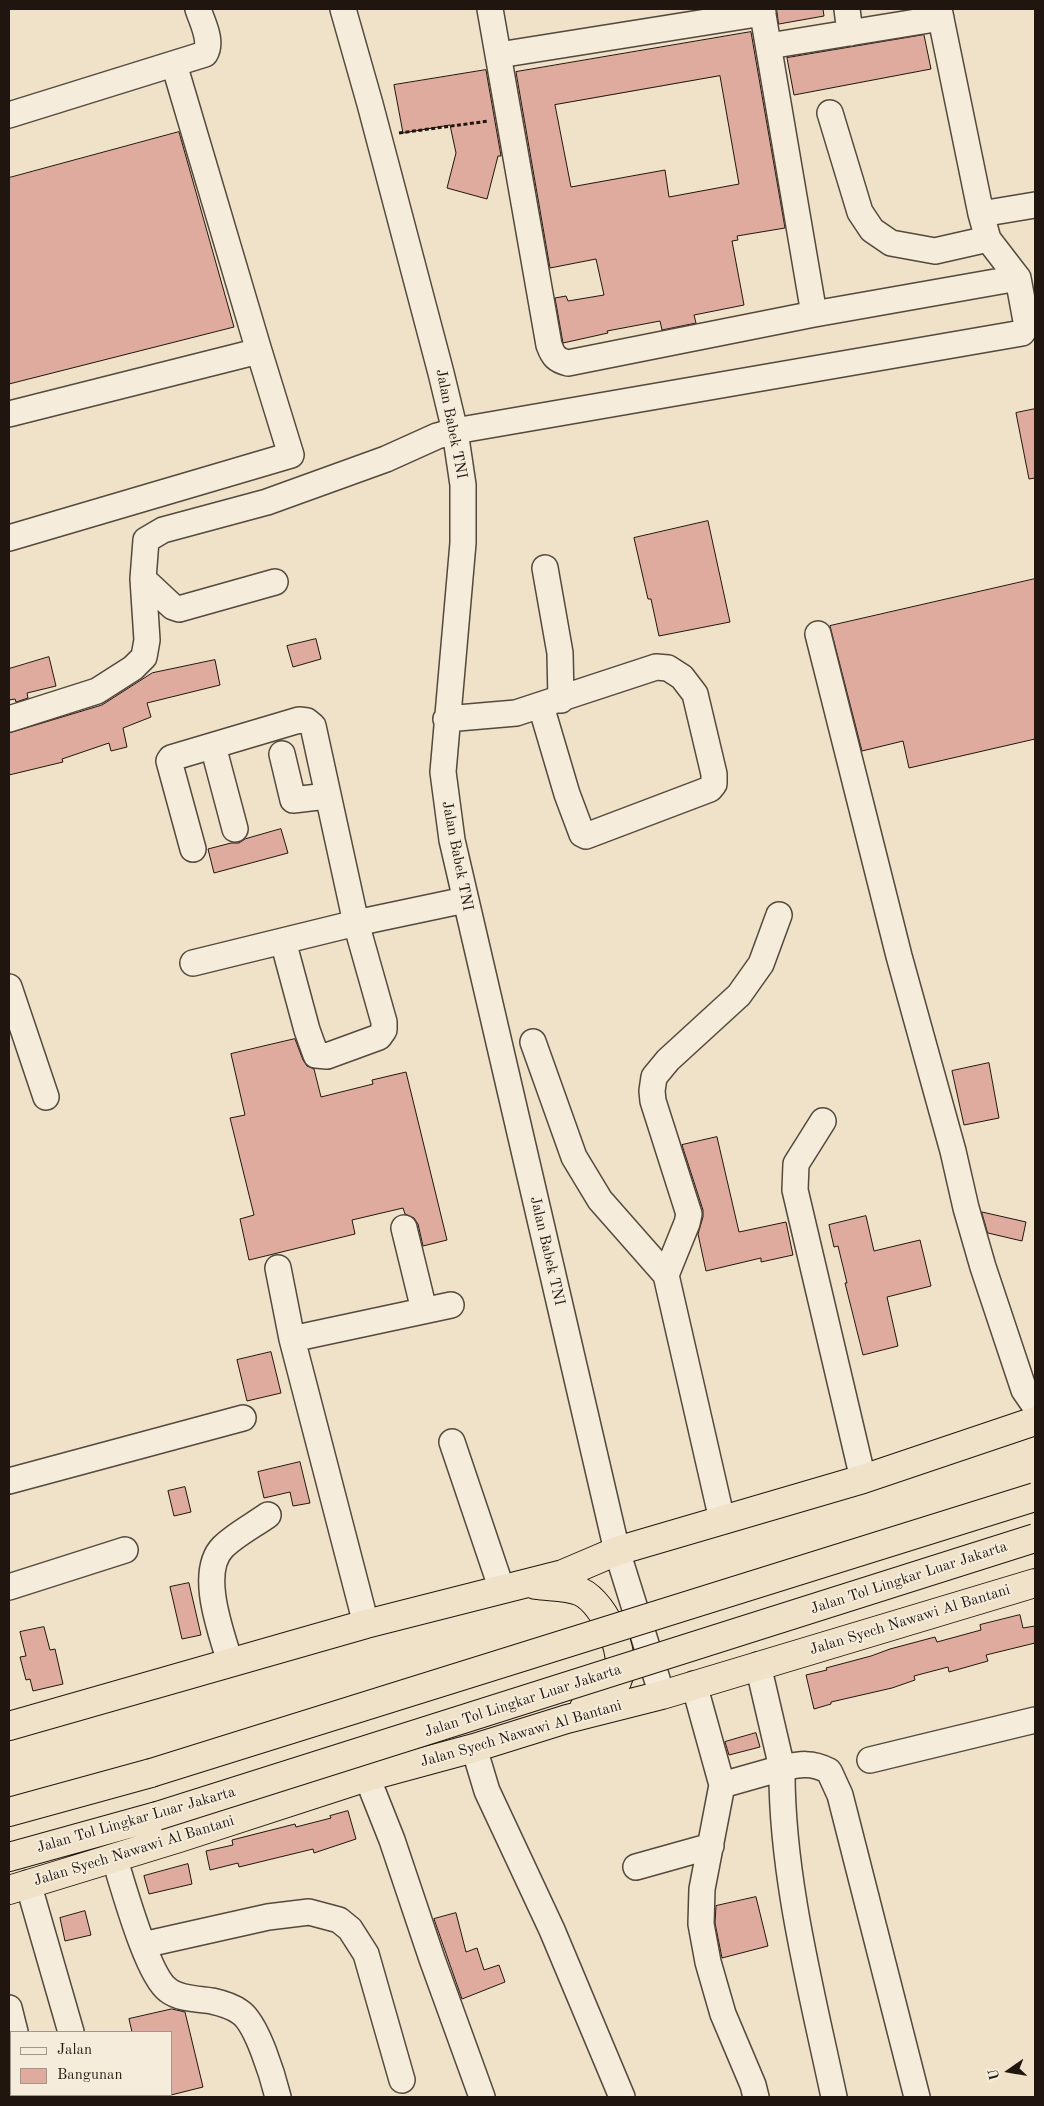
<!DOCTYPE html>
<style>
body{margin:0}
#map{position:relative;width:1044px;height:2106px;overflow:hidden;background:#efe2c8;font-family:"Old Standard TT",serif}
canvas{display:block}
.frame{position:absolute;inset:0;border:10px solid #21160f;pointer-events:none}
.legend{position:absolute;left:10px;top:2031px;width:162px;height:65px;box-sizing:border-box;background:#f5ecdb;border:1px solid #a09689;margin:0;padding:6px 9px;list-style:none;font-size:15px;color:#21160f}
.legend li{display:flex;align-items:center;gap:10px;height:25px}
.legend b{width:25px;border:1px solid #a09689}
.north{position:absolute;left:984px;top:2046px;width:50px;height:50px;-webkit-text-stroke:4px #f5ecdb;paint-order:stroke;rotate:257deg;font-size:14px;font-weight:700;line-height:20px;text-align:center;color:#21160f}
.north::after{content:'';display:block;margin:auto;width:18px;height:22px;background:#21160f;clip-path:polygon(50% 0,100% 100%,50% 72%,0 100%)}
</style>
<div id="map">
<canvas width="1044" height="2106"></canvas>
<div class="frame"></div>
<ul class="legend">
<li><b style="height:6px;background:#f5ecdb"></b>Jalan</li>
<li><b style="height:14px;background:#dfab9e"></b>Bangunan</li>
</ul>
<div class="north">U</div>
</div>
<script>
const context = document.querySelector('canvas').getContext('2d');
context.lineJoin = 'round';
function paint(path, color) { context.fillStyle = color; context.fill(path, 'evenodd'); }
function strokePath(path, color, width, dash) { context.strokeStyle = color; context.lineWidth = width; context.lineCap = dash ? 'butt' : 'round'; context.setLineDash(dash || []); context.stroke(path); }
function label(font, color, halo, rows, align = 'center') {
  context.font = font + ' "Old Standard TT",serif'; context.lineWidth = 4; context.setLineDash([]); context.textBaseline = 'middle'; context.strokeStyle = halo; context.fillStyle = color; for (const [text, x, y, turn = 0] of rows) {
    context.save(); context.translate(x, y); context.rotate((+turn || 0) * Math.PI / 180); context.textAlign = isNaN(turn) ? turn : align; if (halo) context.strokeText(text, 0, 0); context.fillText(text, 0, 0); context.restore();
  }
}
const building = new Path2D(`
 M777 9H823L824 16 779 24Z
 M751 32 785 228 737 236 738 240 732 241 744 305 694 315 696 323 662 330 660 321 607 331 608 333 563 343 555 298 566 296 568 301 604 295 596 259 550 268 516 72ZM720 76 739 184 669 197 665 170 571 187 555 105Z
 M924 35 931 69 794 95 787 58Z
 M486 70 501 156H498L487 199 447 188 456 153 450 125 403 133 394 85Z
 M179 132 234 327 9 384V178Z
 M1035 409V478L1029 479 1016 413Z
 M708 521 730 622 659 636 651 599H648L634 538Z
 M1035 579V739L909 768 903 741 862 751 830 626Z
 M316 639 321 659 293 667 287 646Z
 M49 657 56 686 27 693 28 698 16 702 15 699 9 700V669Z
 M215 660 220 685 147 703 151 717 123 728 127 747 111 751 109 743 62 759 63 762 9 775V733L102 705 152 673Z
 M281 829 288 853 214 873 208 849 231 843H239L245 839Z
 M295 1039 303 1060 307 1066 314 1069 321 1097 373 1084 372 1080 406 1072 447 1240 423 1246 418 1224 414 1218 405 1214 403 1208 352 1220 355 1234 249 1260 240 1219 254 1215 230 1118 245 1115 231 1054Z
 M989 1063 999 1118 964 1125 952 1071Z
 M717 1137 739 1232 786 1222 793 1255 761 1262V1258L706 1271 698 1234 703 1217V1210L682 1145Z
 M982 1212 1026 1222 1022 1241 988 1233Z
 M866 1216 874 1251 920 1240 931 1286 887 1297 898 1346 863 1355 845 1283H847L838 1246 834 1247 829 1225Z
 M271 1352 281 1393 247 1401 237 1360Z
 M300 1462 310 1503 293 1506 290 1492 264 1498 258 1472Z
 M185 1487 191 1512 174 1516 168 1491Z
 M189 1583 201 1635 182 1639 170 1587Z
 M1020 1615 1023 1628 1035 1626V1643L986 1655 988 1661 949 1672 948 1667 914 1676 915 1680 892 1688 831 1702V1704L814 1709 806 1675 827 1670 826 1668 871 1656 890 1649 935 1637 937 1642 981 1630 980 1625Z
 M44 1627 50 1650 55 1649 63 1684 33 1691 30 1679 26 1680 20 1657 26 1656 20 1632Z
 M756 1733 760 1747 729 1755 725 1742Z
 M348 1811 356 1839 314 1853 313 1849 239 1867 238 1863 210 1870 206 1851 233 1845 232 1840 295 1824 296 1827 331 1818 330 1816Z
 M188 1864 192 1884 149 1894 144 1876Z
 M756 1897 768 1946 722 1958 715 1923 716 1906Z
 M85 1911 91 1935 65 1941 60 1918Z
 M456 1913 466 1952 477 1948 484 1970 499 1965 505 1982 462 1999 434 1919Z
 M172 2009 185 2012 203 2087 171 2095V2032H132L129 2019Z`);
const path = new Path2D(`
 M399 133 489 121`);
const minor = new Path2D(`
 M343 9 370 104 441 373 455 431 463 485V543L443 772 452 840 617 1551 662 1695
 M490 9 549 345C553 356 556 360 568 363L814 314 1018 278
 M762 9 814 314
 M847 9 850 33
 M769 46 941 18
 M499 55 763 13
 M830 113 860 212 872 230 891 243 935 251 988 239
 M9 115 205 54C213 41 202 22 198 9
 M981 214 1035 205
 M9 414 259 351
 M9 538 291 455 259 351 174 64
 M545 568 560 653 561 700
 M143 579 173 607 179 609 275 582
 M818 634 899 956 953 1151 966 1208 983 1267 1024 1390 1035 1406
 M9 719 97 691 133 668 144 657 147 640 143 579 146 540 163 530 267 502 386 459 437 436 455 431 1022 333 1026 327V321L1018 278 988 239 981 214 939 9
 M446 719 516 713 656 667 668 668 682 677 695 694 714 774V784L710 789 586 836 582 834 567 794 541 706
 M213 746 235 829
 M282 754 293 800 327 796
 M193 849 169 761 171 758 299 720 307 721 313 726 356 923 384 1022V1030L379 1037 327 1056 316 1055 307 1030 283 941
 M193 963 356 923 465 900
 M9 987 46 1097
 M533 1042 574 1157 600 1200 666 1275 722 1520
 M823 1121 796 1164 795 1190 863 1479
 M404 1228 424 1310
 M278 1268 292 1339 366 1624
 M666 1275 687 1223 689 1214 653 1101 652 1091 654 1077 668 1060 739 995 761 964 779 915
 M292 1339 451 1305
 M452 1442 502 1590
 M9 1481 243 1418
 M9 1587 125 1550
 M230 1662C221 1632 198 1572 223 1547 235 1535 254 1525 268 1515
 M694 1684 722 1785 782 1768 758 1665
 M474 1748 487 1791 552 1930 622 2097
 M870 1760 1035 1720
 M367 1777 392 1840 432 1959 482 2097
 M722 1785 702 1889 701 1924 708 1962 723 2014 753 2085 756 2097
 M114 1857C123 1885 147 1975 168 1990 179 1999 198 1999 212 2001 221 2003 232 2006 240 2012 257 2023 273 2077 278 2097
 M636 1867 711 1846
 M28 1883 71 2032
 M143 1945 268 1917 309 1912 339 1920 350 1929 366 1954 402 2080
 M9 2008 15 2032
 M32 2095 33 2097
 M89 2095 90 2097
 M834 2097C812 1993 781 1875 782 1768 800 1764 812 1762 829 1771L840 1795 917 2097`);
const highway = new Path2D(`
 M536 1585C550 1587 568 1586 581 1592 606 1604 631 1661 615 1685 609 1695 594 1702 584 1708
 M9 1726 366 1624 563 1574 617 1551 863 1479 1035 1421
 M9 1812 151 1773
 M9 1857 157 1816
 M9 1890 179 1838 367 1777 474 1748 567 1719 662 1695 1035 1583`);
const highwayBridge = new Path2D(`
 M151 1773 1035 1497
 M157 1816 1035 1538`);
const streetNames = [
 ["Jalan Babek TNI",451,424,79],
 ["Jalan Babek TNI",457,856,79],
 ["Jalan Babek TNI",547,1251,77],
 ["Jalan Tol Lingkar Luar Jakarta",909,1578,-18],
 ["Jalan Syech Nawawi Al Bantani",910,1620,-17],
 ["Jalan Tol Lingkar Luar Jakarta",523,1701,-18],
 ["Jalan Syech Nawawi Al Bantani",521,1734,-16],
 ["Jalan Tol Lingkar Luar Jakarta",136,1820,-16],
 ["Jalan Syech Nawawi Al Bantani",134,1851,-17]
];
paint(building, '#dfab9e');
strokePath(building, '#21160f', 1);
strokePath(minor, '#54493d', 28);
strokePath(highway, '#21160f', 30);
strokePath(path, '#21160f', 3, [4, 2.5]);
strokePath(minor, '#f5ecdb', 25);
strokePath(highway, '#efe2c8', 28);
strokePath(highwayBridge, '#21160f', 30, []);
strokePath(highwayBridge, '#efe2c8', 28);
label('15px', '#21160f', '#f5ecdb', streetNames);
</script>
